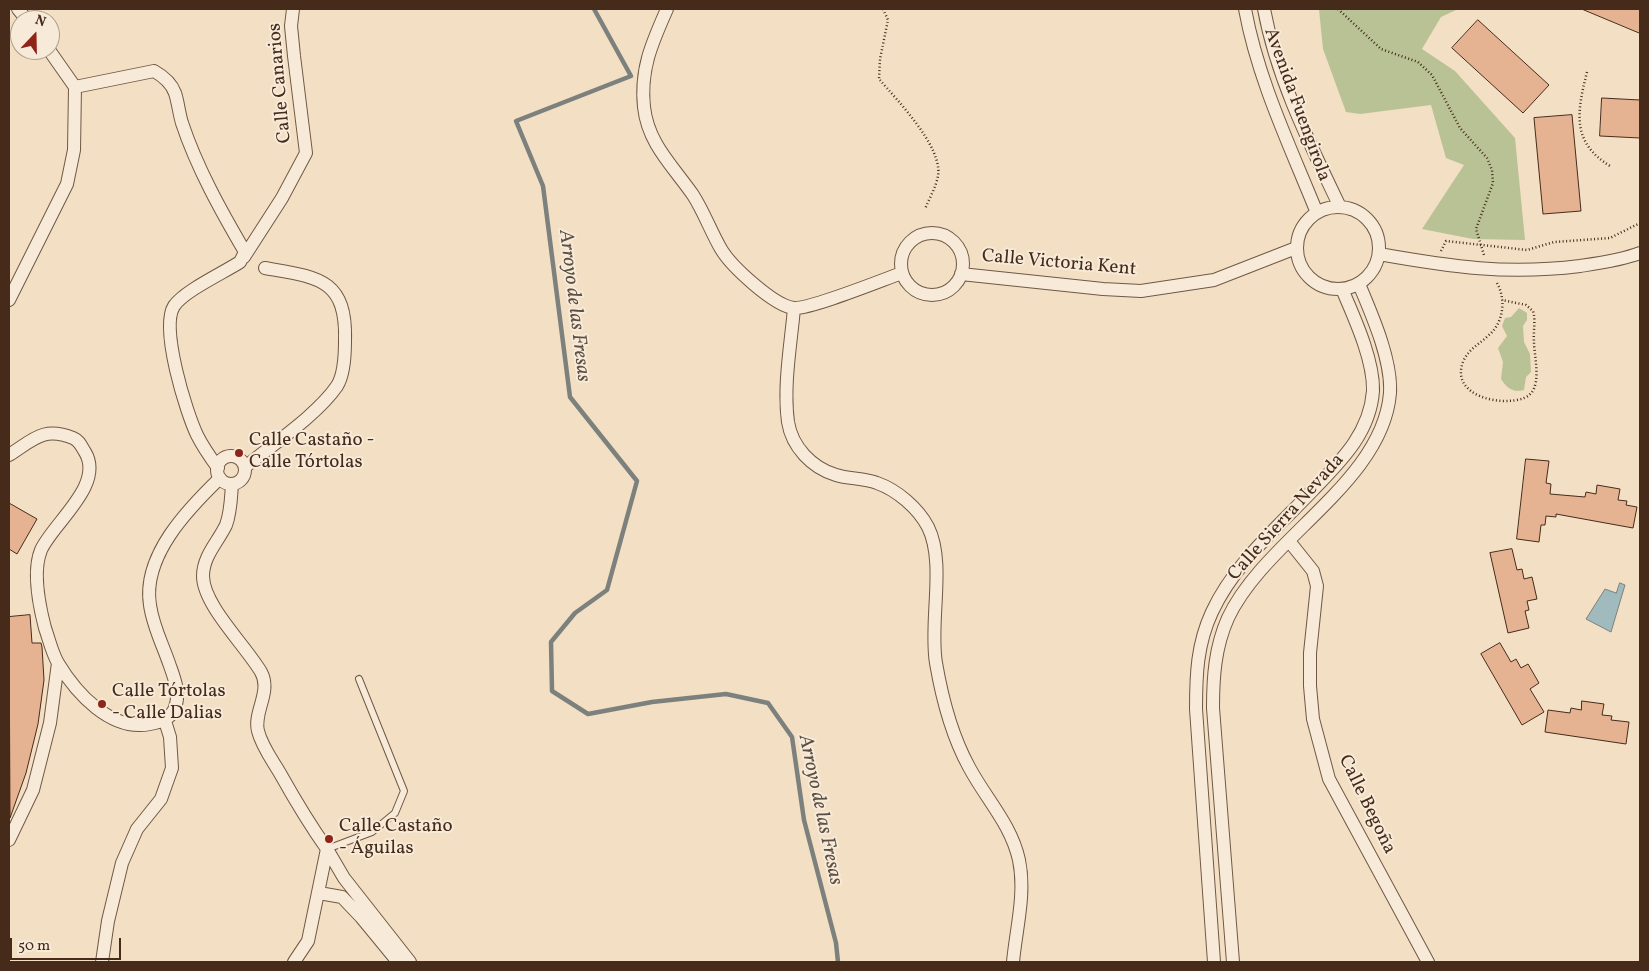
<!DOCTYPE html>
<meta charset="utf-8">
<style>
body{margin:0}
#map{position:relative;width:1649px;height:971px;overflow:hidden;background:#f3dfc3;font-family:Vollkorn,serif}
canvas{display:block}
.frame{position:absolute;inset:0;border:10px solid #462b1b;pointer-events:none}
.north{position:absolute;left:10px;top:10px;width:50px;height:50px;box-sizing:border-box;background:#f7ead8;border:1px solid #b09e8c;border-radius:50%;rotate:21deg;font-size:14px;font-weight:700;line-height:20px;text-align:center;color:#462b1b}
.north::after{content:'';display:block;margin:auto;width:18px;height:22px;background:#8f2418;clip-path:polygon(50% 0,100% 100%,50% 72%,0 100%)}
.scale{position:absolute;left:10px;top:938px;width:111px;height:22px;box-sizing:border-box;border:2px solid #462b1b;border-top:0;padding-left:6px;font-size:15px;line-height:18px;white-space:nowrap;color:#462b1b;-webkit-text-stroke:4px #f7ead8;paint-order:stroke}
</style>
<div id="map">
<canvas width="1649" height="971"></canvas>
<div class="frame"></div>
<div class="north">N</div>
<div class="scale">50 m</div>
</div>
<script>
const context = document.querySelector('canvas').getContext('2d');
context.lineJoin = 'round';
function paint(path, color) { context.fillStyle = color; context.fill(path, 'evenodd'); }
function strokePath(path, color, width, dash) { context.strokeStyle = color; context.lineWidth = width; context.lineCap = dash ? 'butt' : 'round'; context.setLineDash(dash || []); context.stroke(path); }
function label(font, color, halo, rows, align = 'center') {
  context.font = font + ' Vollkorn,serif'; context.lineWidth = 4; context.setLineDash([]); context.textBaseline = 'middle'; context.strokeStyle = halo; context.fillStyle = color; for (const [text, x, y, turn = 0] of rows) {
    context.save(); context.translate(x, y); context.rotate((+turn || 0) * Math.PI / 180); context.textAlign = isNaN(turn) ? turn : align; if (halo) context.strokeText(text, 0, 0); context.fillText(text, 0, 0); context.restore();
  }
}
const green = new Path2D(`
 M1319 9H1458L1441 17 1422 49 1455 71 1515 138 1525 240 1473 239 1422 229 1464 165 1446 158 1431 105 1360 114 1346 112 1323 49Z
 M1519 308 1527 313V320L1523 326 1524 342 1530 354 1531 372 1526 377 1524 390C1513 393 1507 388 1501 379L1503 362 1498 348 1507 336 1502 326 1505 318 1511 317Z`);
const water = new Path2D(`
 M1620 583 1625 585 1611 632 1586 619 1605 589 1616 593Z`);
const stream = new Path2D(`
 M594 9 631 76 516 121 543 186 570 397 637 481 607 590 575 613 551 642 552 691 588 714 652 702 726 694 768 703 792 737 804 820 836 943 838 962`);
const building = new Path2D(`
 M1582 9H1640V33Z
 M1478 20 1549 85 1523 113 1452 48Z
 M1602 98 1640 100V138L1600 136Z
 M1572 115 1581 211 1543 214 1534 118Z
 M1526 459 1549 461 1546 483 1551 484 1550 494 1585 497 1586 492 1596 494 1597 485 1620 489 1618 500 1627 501 1626 505 1637 507 1633 528 1556 514V517L1546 516 1545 525H1541L1539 542 1517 539Z
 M9 503 37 519 17 554 9 549Z
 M1512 549 1517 570 1522 569 1524 579 1532 577 1537 599 1527 601 1529 610 1525 611 1529 628 1508 633 1490 553Z
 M30 615 32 643H41L42 647 44 680 38 724 26 773 10 818 9 617Z
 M1500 643 1511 662 1516 659 1521 668 1528 664 1539 683 1530 689 1544 712 1522 725 1481 654Z
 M1582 701 1604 704 1602 715 1612 716 1611 720 1629 722 1626 744 1545 732 1548 710 1570 713 1571 708 1581 710Z`);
const path = new Path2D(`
 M883 9 888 20 880 59 879 79C897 100 943 147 938 176 936 187 929 199 925 209
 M1338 9 1381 49 1418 62 1432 75 1460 128 1487 158 1492 170 1493 183 1476 229 1484 255
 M1587 72C1577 112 1571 142 1610 166
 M1441 251 1446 241 1527 250 1554 242 1610 238 1640 223
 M1497 283C1506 299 1504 322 1489 335 1480 344 1468 349 1463 362 1450 396 1501 407 1524 398 1544 391 1534 357 1534 342 1533 332 1536 321 1533 311L1526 305 1502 300`);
const service = new Path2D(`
 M327 849 372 832 395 813 404 791 359 679`);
const minor = new Path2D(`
 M18 9 27 20
 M667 9C652 43 640 69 644 107 648 144 673 166 693 195 704 212 711 232 721 249 731 266 774 306 794 308 811 309 882 280 902 273
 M1245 9C1258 80 1290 146 1317 213
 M1264 9C1277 79 1309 142 1340 207
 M75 87 154 71C163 76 171 82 175 93 178 102 179 113 182 123 197 168 221 211 245 252L240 262C223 273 184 291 174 306 160 328 186 412 197 435 203 447 210 457 218 468
 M1297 248a41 41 0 1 1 82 0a41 41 0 1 1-82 0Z
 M901 264a31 31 0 1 1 62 0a31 31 0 1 1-62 0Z
 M1379 254C1452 267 1507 275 1580 266 1600 263 1622 260 1640 253
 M244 257 282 198 306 153 294 56 291 26 293 9
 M961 274 1103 289 1141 291 1214 280 1296 248
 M9 300 67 184 74 150 75 87 49 50
 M794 308C791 344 783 385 788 422 792 447 812 468 836 475 849 479 864 478 877 483 897 490 918 508 928 527 946 563 929 622 936 663 942 698 952 736 969 767 986 799 1011 824 1019 860 1026 894 1016 929 1013 962
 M9 455C33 440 43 426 73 438 80 441 81 446 85 452 105 485 53 523 41 550 32 572 39 605 45 628 49 639 52 653 58 663 76 693 111 732 150 724 160 722 169 720 174 710 181 695 175 680 170 666 163 645 153 627 150 605 142 556 188 509 220 478
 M217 470a14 14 0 1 1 28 0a14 14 0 1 1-28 0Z
 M245 467C273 444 317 415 337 386 344 375 345 354 345 341 347 278 317 277 265 268
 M232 484C231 497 231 512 226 525 218 542 203 556 203 576 203 605 246 646 261 672 272 692 253 712 258 731 262 747 273 761 281 775 295 800 310 825 327 849L308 941 294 962
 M1289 541 1313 571 1317 586 1310 653V686L1313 719 1329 779 1428 962
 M9 840 33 790 50 723 58 663
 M327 849 344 878 410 962
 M319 893 342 897 361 917 398 962
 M102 962 108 921 122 863 137 829 161 799 172 768 170 737 165 721
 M1214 962 1196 709C1196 675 1197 644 1212 612 1234 564 1277 528 1313 490 1341 461 1370 433 1373 391 1374 360 1354 317 1342 289
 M1233 962 1213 708C1213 677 1215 647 1228 618 1265 539 1383 482 1390 393 1392 360 1372 315 1359 284`);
const markers = [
 [239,453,5,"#8f2418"],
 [102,704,5,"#8f2418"],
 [329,839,5,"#8f2418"]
];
const streetNames = [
 ["Calle Canarios",281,83,-95],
 ["Avenida Fuengirola",1296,105,70],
 ["Calle Victoria Kent",1059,264,5],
 ["Calle Sierra Nevada",1287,518,-48],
 ["Calle Begoña",1366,805,64]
];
const poiNames = [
 ["Calle Castaño -",249,442],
 ["Calle Tórtolas",249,464],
 ["Calle Tórtolas",112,693],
 ["- Calle Dalias",112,715],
 ["Calle Castaño",339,828],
 ["- Águilas",339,850]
];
const waterNames = [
 ["Arroyo de las Fresas",573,306,83],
 ["Arroyo de las Fresas",819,810,78]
];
paint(green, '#b9c295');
paint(water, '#a0babe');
strokePath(water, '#7c817d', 1);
strokePath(stream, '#7c817d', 4.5);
paint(building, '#e5b392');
strokePath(building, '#462b1b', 1);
strokePath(service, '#715845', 8);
strokePath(minor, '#715845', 14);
strokePath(path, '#462b1b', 2.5, [1, 2.5]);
strokePath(service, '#f7ead8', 6);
strokePath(minor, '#f7ead8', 12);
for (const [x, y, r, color] of markers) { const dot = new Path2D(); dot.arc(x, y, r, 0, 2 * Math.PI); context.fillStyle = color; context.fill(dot); strokePath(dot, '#f7ead8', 2); }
label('19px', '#462b1b', '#f7ead8', streetNames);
label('19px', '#462b1b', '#f7ead8', poiNames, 'left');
label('italic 20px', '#5c4f44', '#f7ead8', waterNames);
</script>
